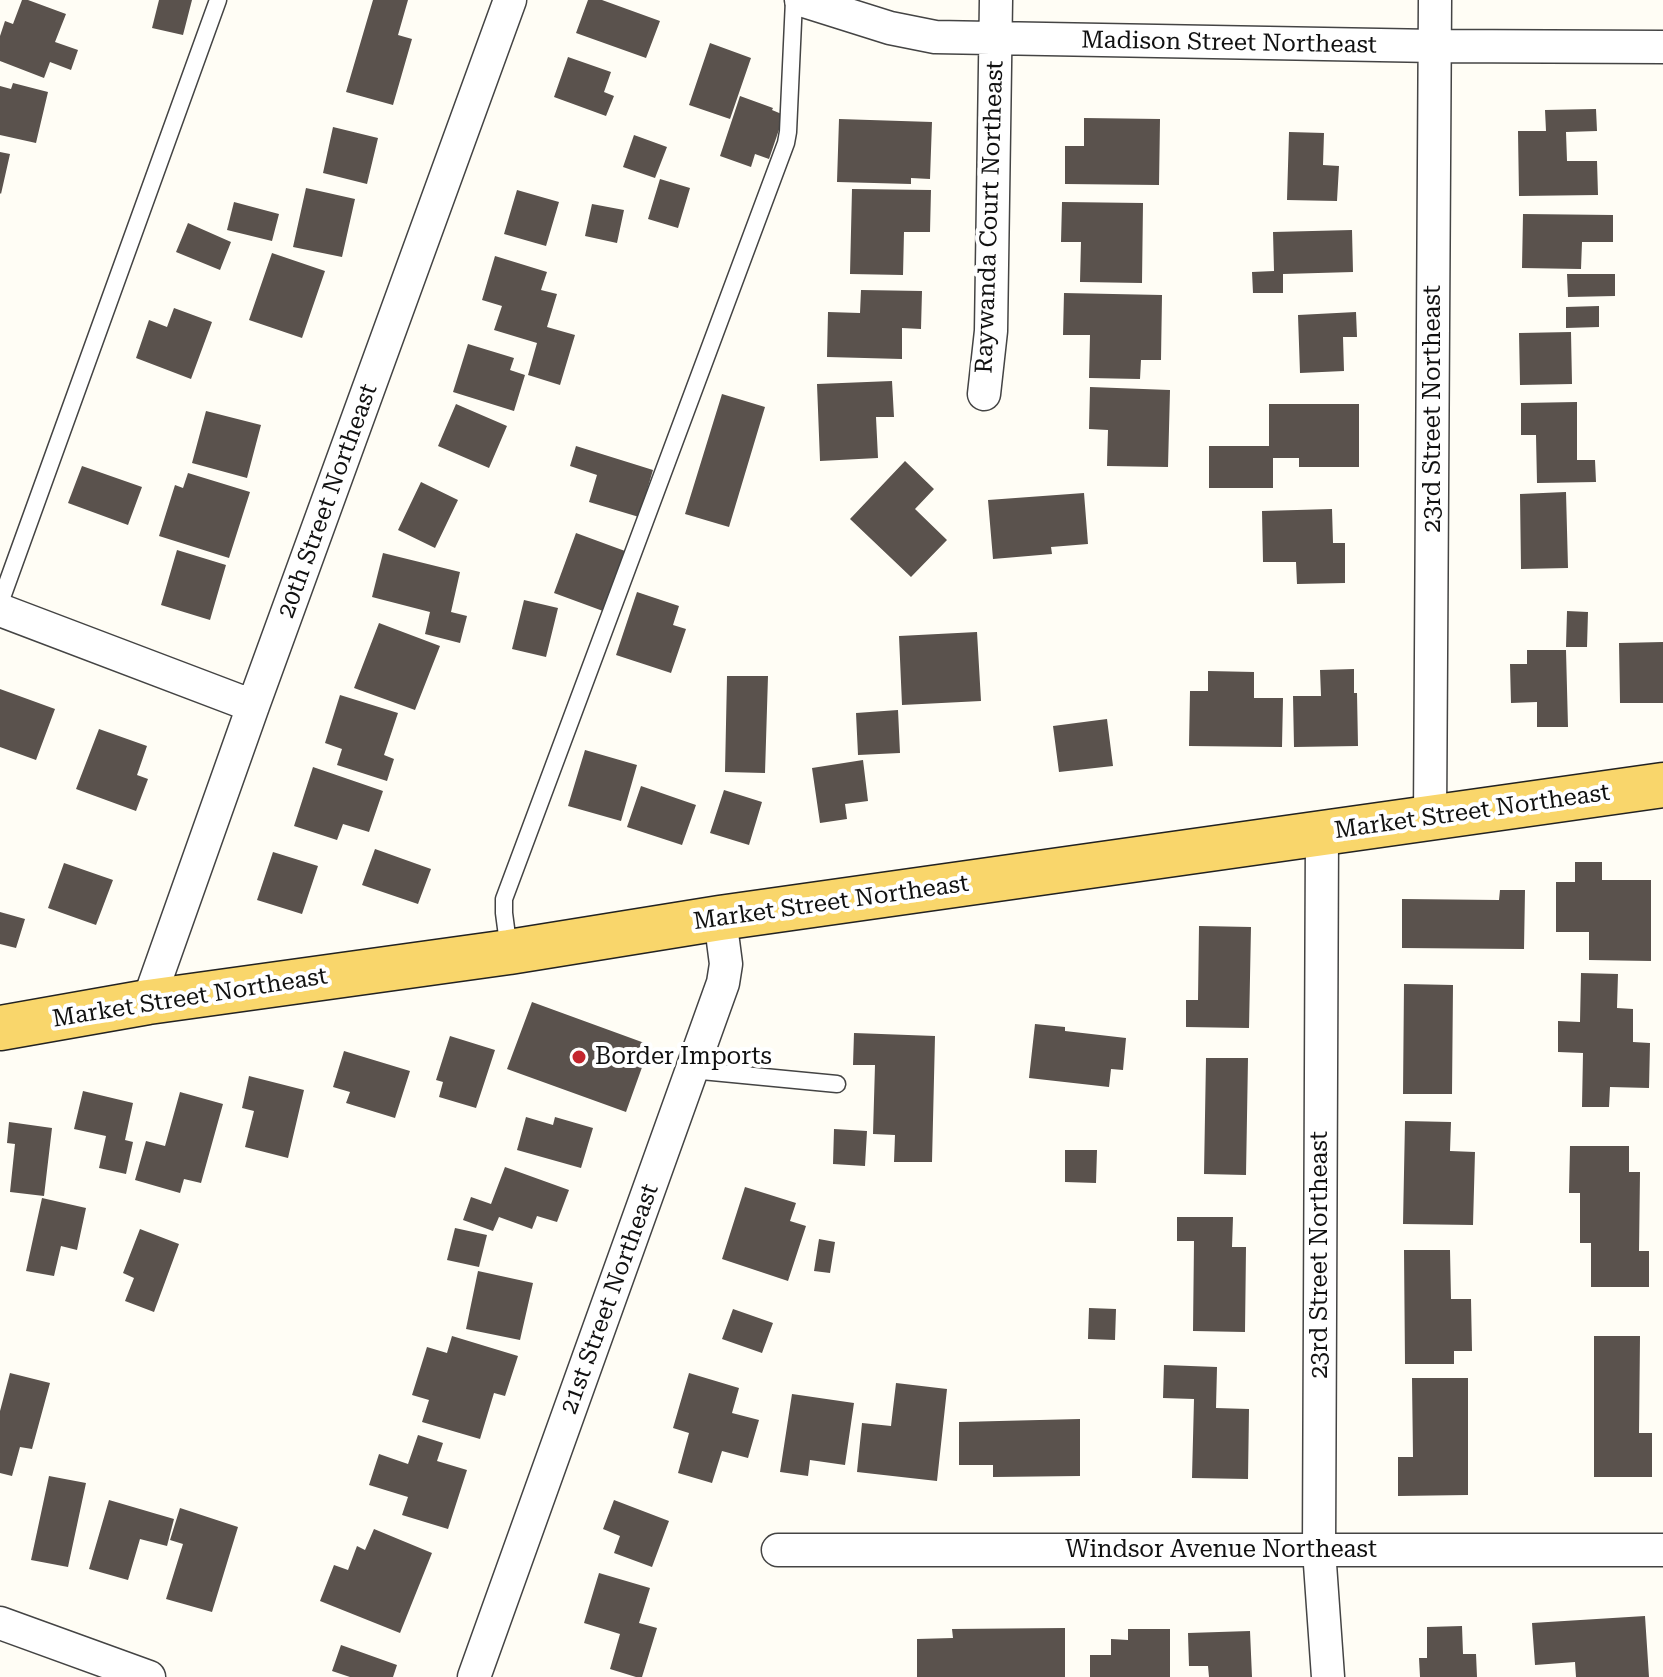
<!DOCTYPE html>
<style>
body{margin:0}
canvas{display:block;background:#fffdf5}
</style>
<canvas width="1663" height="1677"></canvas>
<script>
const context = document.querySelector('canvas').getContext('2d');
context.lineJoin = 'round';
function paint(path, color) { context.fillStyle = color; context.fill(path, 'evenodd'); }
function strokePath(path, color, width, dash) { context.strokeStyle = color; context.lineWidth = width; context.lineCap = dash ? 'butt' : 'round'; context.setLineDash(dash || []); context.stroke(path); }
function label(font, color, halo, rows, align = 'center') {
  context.font = font + ' "Roboto Serif",serif'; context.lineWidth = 8; context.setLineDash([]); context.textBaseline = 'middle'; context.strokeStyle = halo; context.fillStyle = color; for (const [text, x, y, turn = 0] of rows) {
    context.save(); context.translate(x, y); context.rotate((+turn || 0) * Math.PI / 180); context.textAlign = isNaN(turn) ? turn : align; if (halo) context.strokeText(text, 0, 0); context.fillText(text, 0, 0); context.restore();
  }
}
const building = new Path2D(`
 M22 0H28L66 14 55 42 78 50 71 70 50 62 44 78 0 61V36L5 21 13 24Z
 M159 0H192L183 35 152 28Z
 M373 0H408L398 35 412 39 393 105 346 92Z
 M588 0H602L660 21 646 58 576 33Z
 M710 43 751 58 730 119 689 105Z
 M568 57 611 72 604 92 614 96 606 116 554 97Z
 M13 83 48 92 36 143 0 135V86L11 89Z
 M740 96 773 108 772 110 784 115 769 159 755 154 751 167 720 156Z
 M1596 109 1597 131 1566 132 1567 161H1597L1598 195 1519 196 1518 131H1546L1545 110Z
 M1084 118 1160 119 1159 185 1065 184V146H1084Z
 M839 119 932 122 930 179 911 178V184L837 182Z
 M333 127 378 138 367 184 323 173Z
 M1289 132 1324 133 1323 165 1339 166 1337 201 1287 200Z
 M634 135 667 147 655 178 623 167Z
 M0 152 10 154 1 194 0 193Z
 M660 179 690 188 678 228 648 219Z
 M306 188 355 199 342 257 293 247Z
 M852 189 931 190 930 232H904L903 275 850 274Z
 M517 190 559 202 546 246 504 234Z
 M234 202 279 214 272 241 227 230Z
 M1062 202 1143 203 1142 283 1080 282 1081 242H1061Z
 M592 204 624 210 617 243 585 236Z
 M1523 214 1613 215V242H1582L1581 269 1522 268Z
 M188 223 231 242 220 270 176 252Z
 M1352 230 1353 272 1283 274V293H1253L1252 272 1274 271 1273 232Z
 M272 253 325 271 302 338 249 320Z
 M495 256 547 272 541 290 557 294 547 327 575 335 560 385 528 375 537 343 494 330 502 306 482 300Z
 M1567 274H1615V296L1568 297Z
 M861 290 922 291 921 329 902 328V359L827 357 828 312 860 313Z
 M1064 293 1162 295 1161 360H1141L1140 379 1089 378 1090 335H1063Z
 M1599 306V327L1566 328V307Z
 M174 308 212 322 191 379 136 358 149 320 167 327Z
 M1356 312 1357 337H1343L1344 371 1300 373 1298 315Z
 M1571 332 1572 384 1520 385 1519 333Z
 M468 344 514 358 510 370 525 375 514 411 453 392Z
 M892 381 894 417H876L878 458 820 461 817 384Z
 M1090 387 1170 390 1168 467 1107 466 1108 430 1089 429Z
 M722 394 765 407 729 527 685 514Z
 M1577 402V460H1595L1596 482 1537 483 1536 435H1521V403Z
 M456 404 507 426 489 468 438 446Z
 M1269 404H1359V467H1299V458H1273V488H1209V446H1269Z
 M206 411 261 425 247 478 192 463Z
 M576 446 653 470 639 517 589 502 597 475 570 466Z
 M905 461 934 489 915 509 947 540 911 577 850 519Z
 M82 466 142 487 128 525 68 503Z
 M188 473 250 492 229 558 159 536 175 485 183 488Z
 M421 482 458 500 435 548 398 530Z
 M1566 492 1568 568 1521 569 1520 494Z
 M1084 493 1088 544 1051 547 1052 554 993 559 988 500Z
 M1332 509 1333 543H1345V583L1297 584 1296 562H1263L1262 511Z
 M576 533 625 551 603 611 554 593Z
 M177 550 226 565 210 620 161 605Z
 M383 553 460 572 451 612 467 616 460 643 425 634 430 612 372 597Z
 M637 592 679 606 673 625 686 629 671 673 616 655Z
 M524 600 558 608 546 657 512 649Z
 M1567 611 1588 612 1587 647H1566Z
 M379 623 440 646 415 710 354 688Z
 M977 632 981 701 902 705 899 636Z
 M1663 642V703H1620L1619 643Z
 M1527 650H1566L1568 727H1537V702L1511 703 1510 664H1527Z
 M1354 669V693H1357L1358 746 1294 747 1293 696H1321L1320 670Z
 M1208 671 1254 672V698H1283L1282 747 1189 746 1190 691H1208Z
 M727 676H768L765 773 725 772Z
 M0 689 55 709 36 760 0 747Z
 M340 695 398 713 384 755 394 759 387 781 337 765 342 749 325 743Z
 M898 710 900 753 858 755 856 713Z
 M1107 719 1113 766 1059 772 1053 726Z
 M99 729 147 746 137 775 148 779 136 811 76 789Z
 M585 750 637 765 621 821 568 806Z
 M863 760 868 801 845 804 847 819 820 823 812 768Z
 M313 767 383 791 369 832 343 824 337 840 294 826Z
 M641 786 696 805 682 845 627 827Z
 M724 790 762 802 749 845 710 833Z
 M375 849 431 869 418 904 362 885Z
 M273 852 318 866 302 914 257 900Z
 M1575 862H1602V880H1651V961L1589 960V932H1556V882H1575Z
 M64 863 113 880 96 925 48 908Z
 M1500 890H1525L1524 949 1402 948V899L1499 900Z
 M0 912 25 919 16 948 0 944Z
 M1199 926 1251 927 1249 1028 1186 1027V1000H1198Z
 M1581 973 1618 974 1617 1008 1633 1009V1042L1650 1043 1649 1088 1610 1087 1609 1107H1582L1583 1053 1558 1052V1021L1580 1022Z
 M1404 984 1453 985 1452 1094H1403Z
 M532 1002 650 1045 626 1112 507 1069Z
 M1035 1024 1065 1027V1031L1126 1038 1123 1070 1111 1069 1109 1087 1029 1078Z
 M854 1033 935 1036 932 1162H894L895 1135 873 1134 875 1065H853Z
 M450 1036 495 1050 476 1108 439 1097 443 1082 436 1080Z
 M344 1051 410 1071 395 1118 346 1103 350 1092 333 1087Z
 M1206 1058H1248L1246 1175 1204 1174Z
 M249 1076 304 1090 288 1158 245 1147 254 1111 242 1108Z
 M83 1091 133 1103 125 1140 133 1142 126 1174 99 1168 106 1136 74 1129Z
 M180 1092 223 1104 201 1183 184 1179 180 1193 135 1180 146 1141 165 1146Z
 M526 1117 553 1125 555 1117 593 1128 581 1168 517 1150Z
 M1405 1121 1451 1122 1450 1151 1475 1152 1473 1225 1403 1224Z
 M9 1122 52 1128 44 1196 10 1192 15 1144 7 1143Z
 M834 1129 867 1131 865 1166 833 1164Z
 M1570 1146H1629V1172H1640L1639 1251H1649V1287H1591V1243H1580V1193H1569Z
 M1065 1150H1097L1096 1183 1065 1182Z
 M505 1167 569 1190 557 1222 537 1216 532 1229 499 1217 493 1231 463 1220 471 1197 491 1204Z
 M745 1187 796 1203 790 1221 806 1226 788 1281 722 1259Z
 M42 1198 86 1208 77 1250 61 1246 54 1276 26 1271Z
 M1177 1217H1233L1232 1247H1246L1245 1332 1193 1331 1194 1241H1177Z
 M455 1228 487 1235 479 1267 447 1260Z
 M140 1229 179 1244 154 1312 125 1301 134 1278 123 1273Z
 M819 1239 835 1242 830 1273 814 1271Z
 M1404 1250H1450L1451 1299H1471L1472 1351H1454V1364H1405Z
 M478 1271 533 1283 520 1340 466 1329Z
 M1089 1308 1116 1309 1115 1340 1088 1339Z
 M733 1309 773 1323 762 1353 722 1339Z
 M452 1336 518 1356 505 1396 494 1393 480 1439 422 1422 429 1400 412 1395 427 1347 447 1353Z
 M1594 1336H1640L1639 1433H1652V1477H1594Z
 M1164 1365 1217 1367 1216 1408 1249 1409 1248 1479 1192 1478 1194 1399 1163 1398Z
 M10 1373 50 1383 32 1449 20 1447 12 1476 0 1473V1411Z
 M689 1373 739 1388 732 1413 759 1420 748 1458 722 1451 712 1483 678 1473 689 1433 673 1428Z
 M1412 1378H1468V1495L1398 1496V1457H1413Z
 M896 1383 947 1389 937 1481 857 1472 862 1423 891 1426Z
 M792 1394 854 1403 845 1465 810 1460 808 1476 780 1472Z
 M1080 1419V1476L993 1477V1465H959V1422Z
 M418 1435 443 1443 437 1461 467 1470 448 1529 402 1515 408 1497 369 1485 379 1454 408 1464Z
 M49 1476 86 1483 68 1567 31 1560Z
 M109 1500 174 1519 167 1546 140 1539 128 1580 89 1569Z
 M614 1500 669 1521 652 1567 614 1553 620 1536 603 1529Z
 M180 1508 238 1527 212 1612 166 1599 183 1544 170 1540Z
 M374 1529 432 1553 400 1633 320 1601 334 1565 348 1570 357 1546 365 1550Z
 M599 1573 650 1588 639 1623 657 1628 642 1677H636L610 1669 620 1634 584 1623Z
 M1645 1616 1649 1677H1576L1575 1662 1535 1665 1532 1623Z
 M1462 1626 1463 1654H1476L1477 1677H1420L1419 1658H1427V1627Z
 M1065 1628V1677H917V1639L953 1638 952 1629Z
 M1128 1629H1170V1677H1090V1655H1111V1639L1128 1640Z
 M1250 1631 1252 1677H1209L1208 1666H1189L1188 1633Z
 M341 1645 397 1665 393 1677H350L332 1671Z`);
const service = new Path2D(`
 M0 603 218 0
 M509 951 504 913V899L786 143 788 132 794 0
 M691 1070 837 1084`);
const minor = new Path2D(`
 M801 0 890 28 935 37 1435 46 1663 47
 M984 394 991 331 996 0
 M0 610 253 706
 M1430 818 1435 0
 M1322 833 1319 1550 1328 1677
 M148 1002 253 706 510 0
 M778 1550H1663
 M0 1623 149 1677
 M474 1677 723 983 726 964 720 918`);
const primary = new Path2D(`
 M0 1028 148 1002 509 952 720 918 1663 785`);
const markers = [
 [579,1057,8,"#c4262e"]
];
const streetNames = [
 ["Madison Street Northeast",1229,43,1],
 ["Raywanda Court Northeast",990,217,-88],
 ["23rd Street Northeast",1433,409,-90],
 ["20th Street Northeast",328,501,-70],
 ["Market Street Northeast",1472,812,-8],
 ["Market Street Northeast",831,903,-8],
 ["Market Street Northeast",190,998,-9],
 ["23rd Street Northeast",1320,1255,-90],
 ["21st Street Northeast",610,1299,-70],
 ["Windsor Avenue Northeast",1221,1550]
];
const poiNames = [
 ["Border Imports",595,1057]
];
paint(building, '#5a524d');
strokePath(service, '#444', 19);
strokePath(minor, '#444', 35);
strokePath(primary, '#222', 47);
strokePath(service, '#fff', 16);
strokePath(minor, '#fff', 32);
strokePath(primary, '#f9d66b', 44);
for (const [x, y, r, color] of markers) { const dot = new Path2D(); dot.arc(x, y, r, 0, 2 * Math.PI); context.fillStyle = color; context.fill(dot); strokePath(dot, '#fff', 3); }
label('24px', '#111', '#fff', streetNames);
label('24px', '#111', '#fff', poiNames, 'left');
</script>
